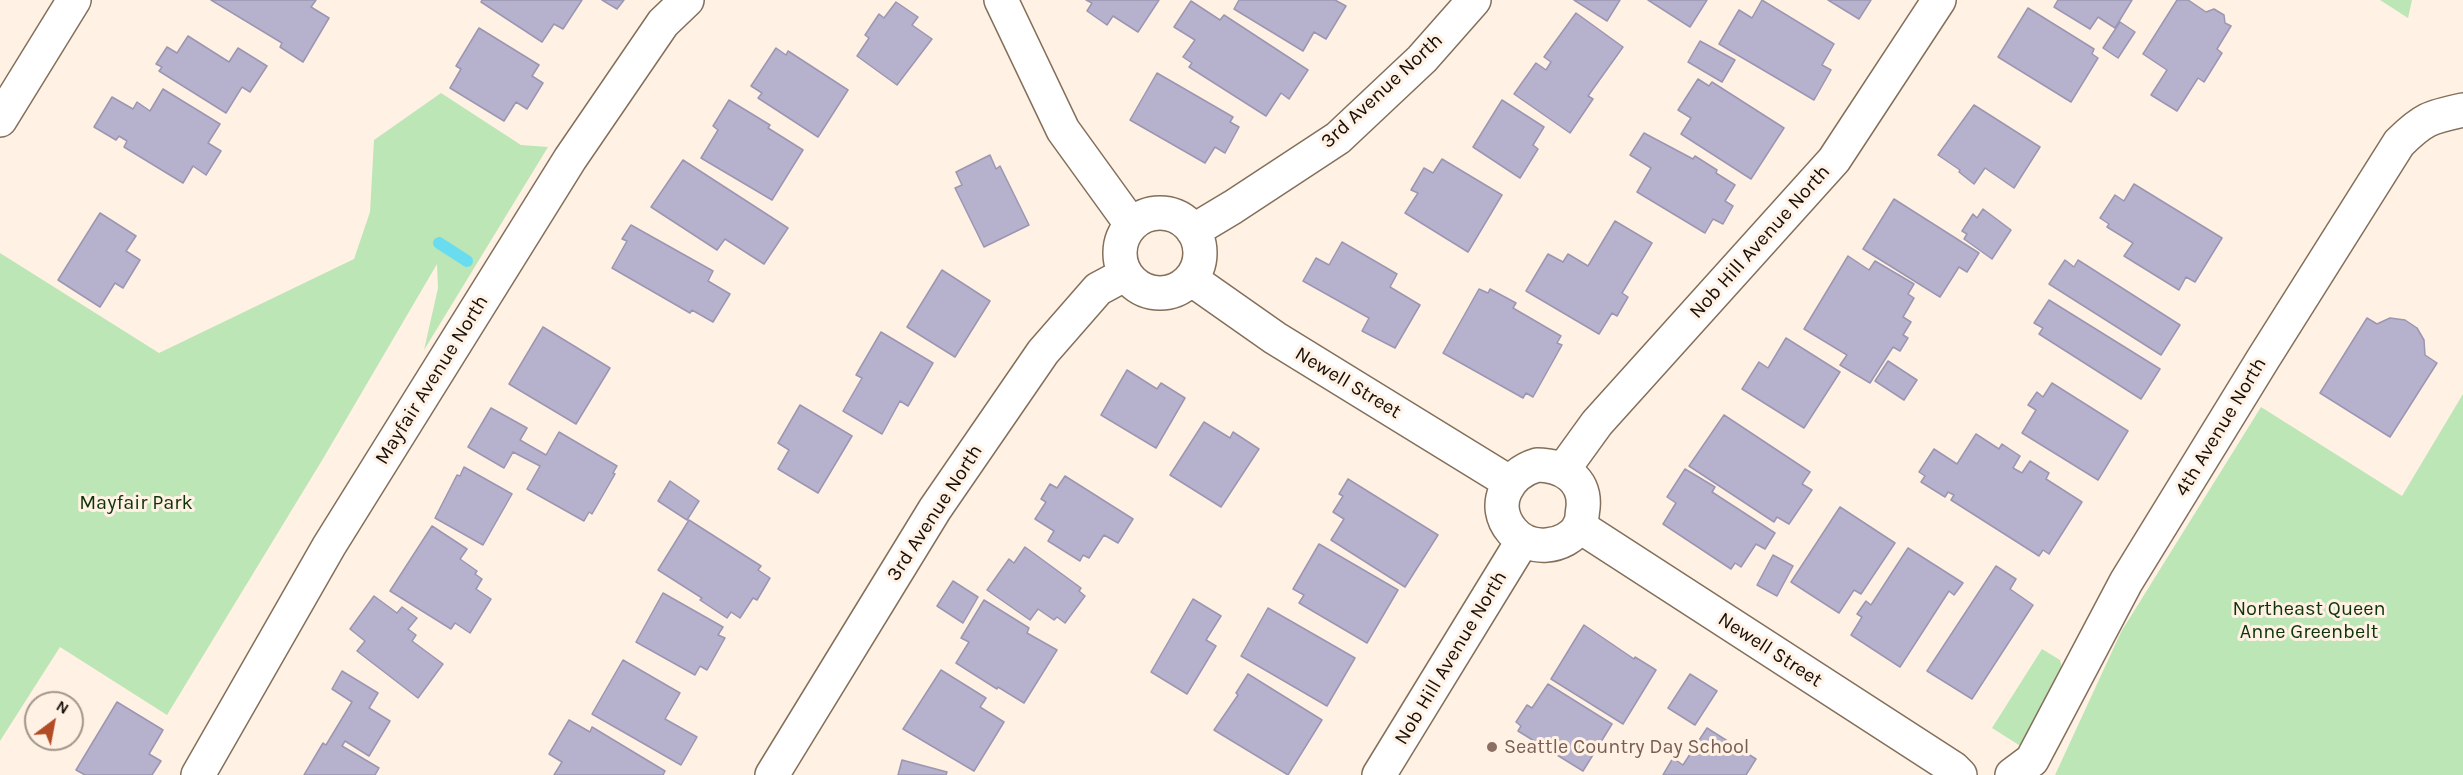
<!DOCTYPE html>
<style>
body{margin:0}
#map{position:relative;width:2463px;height:775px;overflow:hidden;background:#fff1e3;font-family:Karla,sans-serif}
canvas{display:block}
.north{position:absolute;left:24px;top:691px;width:60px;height:60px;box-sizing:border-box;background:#fff1e3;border:2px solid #a2968b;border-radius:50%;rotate:32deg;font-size:16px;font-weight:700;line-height:24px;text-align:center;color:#160e07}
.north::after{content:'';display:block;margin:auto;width:21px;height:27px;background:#b24c25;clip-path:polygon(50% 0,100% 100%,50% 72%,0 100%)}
</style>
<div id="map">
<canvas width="2463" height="775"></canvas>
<div class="north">N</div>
</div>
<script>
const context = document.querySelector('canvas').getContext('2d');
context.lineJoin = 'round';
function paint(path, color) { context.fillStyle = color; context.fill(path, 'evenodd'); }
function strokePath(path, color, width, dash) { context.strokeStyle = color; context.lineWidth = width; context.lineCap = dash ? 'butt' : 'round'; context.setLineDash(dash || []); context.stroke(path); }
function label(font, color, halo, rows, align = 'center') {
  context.font = font + ' Karla,sans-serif'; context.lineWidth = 6; context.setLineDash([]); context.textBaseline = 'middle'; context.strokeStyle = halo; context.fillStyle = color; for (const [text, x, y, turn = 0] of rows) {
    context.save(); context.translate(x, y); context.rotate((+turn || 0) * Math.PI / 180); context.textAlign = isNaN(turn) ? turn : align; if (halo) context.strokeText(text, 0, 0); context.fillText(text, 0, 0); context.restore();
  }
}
const green = new Path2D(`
 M2380 0H2412L2408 18Z
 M441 93 521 145 548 147 424 350 438 288 437 264 324 457 167 715 60 647 0 741V253L159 353 354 259 370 212 374 140Z
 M2463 394V775H2055L2121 632 2261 407 2402 496Z
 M2042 649 2060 660 2065 679 2030 752 1992 728Z`);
const stream = new Path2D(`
 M439 243 467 261`);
const building = new Path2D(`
 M211 0H316L311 7 329 18 303 62 280 47 282 43Z
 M482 0H582L563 29 554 24 542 42 481 2Z
 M602 0H624L617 9Z
 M1086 0H1159L1138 32 1113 16 1107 25 1087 11 1092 3Z
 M1239 0H1335L1346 6 1326 39 1314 32 1303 51 1234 9Z
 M1574 0H1620L1607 21Z
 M1648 0H1707L1690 27Z
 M1762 0 1834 44 1822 65 1831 70 1814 100 1719 44 1739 10 1752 18Z
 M1828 0H1871L1859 19Z
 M2058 0H2132L2115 28 2098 17 2090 29 2054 7Z
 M2177 0H2188L2206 12 2214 9 2224 15 2225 23 2231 26 2217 49 2222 53 2204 82 2198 78 2177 111 2151 95 2167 70 2143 54Z
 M1191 1 1220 20 1224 15 1308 70 1289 99 1281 93 1266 116 1189 67 1192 63 1183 57 1195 40 1174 27Z
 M896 2 918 17 912 25 932 39 897 85 857 56 869 38 865 35 879 14 884 18Z
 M2028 8 2094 49 2092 54 2098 58 2071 102 1998 57Z
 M1576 13 1623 47 1588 96 1593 99 1570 133 1514 94 1536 63 1546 70 1551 62 1544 57Z
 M2120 22 2135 32 2118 58 2103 48Z
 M479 28 539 65 532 76 543 83 527 109 516 102 504 121 450 88 461 69 456 66Z
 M188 36 229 62 238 48 267 66 250 92 242 87 226 113 159 71 162 67 156 64 167 47 177 53Z
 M1700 41 1735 60 1722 82 1688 62Z
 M776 48 786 55 788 51 848 90 818 137 758 98 762 93 751 86Z
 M1157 73 1233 117 1230 122 1239 127 1225 153 1215 147 1205 163 1130 120Z
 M1698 79 1709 86 1712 82 1784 128 1751 179 1681 134 1691 118 1678 110Z
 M163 89 220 124 208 143 221 151 206 175 193 166 183 183 124 147 127 141 119 136 116 140 94 127 112 97 133 109 137 102 150 111Z
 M729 100 770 125 768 128 803 150 772 200 701 158 718 130 713 126Z
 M1502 100 1544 127 1533 145 1538 149 1520 178 1473 147Z
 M1974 105 2040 147 2014 188 1985 168 1974 184 1959 172 1960 170 1938 155Z
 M1644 133 1693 159 1695 156 1717 170 1716 173 1735 185 1725 201 1733 206 1723 224 1713 219 1705 233 1637 192 1651 168 1630 155Z
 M990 155 996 169 1000 166 1029 225 984 247 955 188 962 185 956 172Z
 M1442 159 1502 195 1468 252 1405 213 1418 193 1411 190 1424 168 1433 173Z
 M683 160 788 228 764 264 725 239 717 250 651 207Z
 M2134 184 2222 238 2195 282 2186 277 2179 290 2124 256 2133 243 2107 227 2109 224 2100 218 2115 195 2124 201Z
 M1894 199 1979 253 1967 272 1959 267 1940 297 1863 249Z
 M1983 209 2011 230 1992 259 1964 239 1967 234 1962 231 1973 214 1977 218Z
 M100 213 136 236 126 251 140 260 123 288 115 283 100 307 58 280Z
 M1615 221 1652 243 1622 293 1628 297 1617 316 1612 313 1599 334 1526 291 1548 254 1563 262 1568 254 1588 266Z
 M631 225 713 271 708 281 730 294 713 322 692 310 690 313 612 268 627 241 622 239Z
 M1342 242 1397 274 1390 287 1420 305 1395 348 1362 331 1369 318 1303 281 1316 258 1329 265Z
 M1848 256 1869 270 1875 261 1914 284 1908 294 1914 298 1903 317 1911 322 1903 335 1908 338 1900 351 1893 347 1870 383 1840 365 1847 355 1804 329Z
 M2065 260 2074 267 2078 260 2180 325 2161 355 2049 284Z
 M942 270 990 301 955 357 907 327Z
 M1479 289 1488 293 1490 289 1516 303 1513 308 1561 336 1557 343 1562 345 1533 397 1526 393 1523 398 1443 353Z
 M2049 300 2160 369 2141 399 2039 334 2043 328 2034 323Z
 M2367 318 2377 324 2390 318 2405 320 2417 328 2424 340 2425 355 2437 363 2390 437 2320 393Z
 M543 327 610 368 576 424 509 384Z
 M881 332 933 363 908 406 900 401 882 434 843 411 862 378 856 375Z
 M1786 338 1840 372 1804 428 1742 389 1759 362 1768 368Z
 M1888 361 1917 380 1904 400 1875 381Z
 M1127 370 1157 389 1161 383 1185 398 1156 448 1101 415Z
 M2052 383 2128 431 2098 480 2022 433 2036 410 2028 405 2037 392 2043 397Z
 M800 405 852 436 818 493 778 469 789 450 778 443Z
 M491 408 527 428 520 440 546 455 559 432 617 466 613 473 615 474 592 514 589 512 584 521 527 489 540 466 513 452 504 468 468 447Z
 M1724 415 1810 472 1802 484 1812 490 1789 524 1777 517 1774 522 1689 466Z
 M1204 422 1230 438 1233 432 1259 449 1221 507 1170 475Z
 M1976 434 1999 449 2002 444 2020 456 2013 468 2022 473 2030 461 2049 473 2046 479 2082 502 2049 554 2043 550 2039 556 1951 500 1954 495 1948 492 1945 497 1921 482 1925 476 1919 472 1934 449 1957 464Z
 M464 467 512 494 483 545 435 518 457 475 460 476Z
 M1685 469 1715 487 1712 492 1775 533 1765 549 1756 544 1741 567 1735 563 1731 569 1663 524 1676 503 1667 497Z
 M1065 476 1133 519 1118 543 1104 535 1089 558 1083 555 1080 561 1048 541 1054 531 1035 519 1046 502 1041 499 1050 484 1057 488Z
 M1348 479 1438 535 1405 587 1331 540 1344 519 1333 512 1343 496 1339 494Z
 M670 481 699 501 687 520 658 501Z
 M1840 507 1895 543 1861 594 1854 590 1839 613 1791 582Z
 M689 520 761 566 758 570 770 578 757 600 753 598 740 618 731 612 727 618 700 600 702 598 658 570Z
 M432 526 467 549 460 559 477 571 475 574 482 579 476 589 491 599 470 633 455 623 451 629 390 591Z
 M1319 544 1398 590 1367 643 1299 603 1304 595 1293 589Z
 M1025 547 1081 588 1079 591 1085 596 1065 623 1057 617 1054 620 1038 609 1030 620 987 590 1009 559 1014 563Z
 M1908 548 1963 583 1954 595 1949 591 1900 667 1851 635 1862 617 1857 614 1866 601 1871 605Z
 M1773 555 1793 566 1777 596 1757 585Z
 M1996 566 2016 579 2010 589 2033 605 1972 699 1927 671Z
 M953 581 978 597 963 623 937 606Z
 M663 593 723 627 718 635 725 638 707 670 700 666 695 675 636 642Z
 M374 596 397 613 402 607 417 618 408 629 416 635 412 641 443 664 418 698 357 651 365 641 350 629Z
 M1193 599 1221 616 1206 640 1216 646 1187 694 1151 672Z
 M984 600 1029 628 1027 633 1057 650 1024 703 998 687 997 689 956 663 969 642 961 638Z
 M1268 608 1355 658 1327 706 1241 656Z
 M1584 625 1634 659 1635 657 1656 670 1623 724 1551 679Z
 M623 660 680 693 665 719 697 737 681 765 592 714Z
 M941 670 986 698 980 707 1004 722 974 771 903 729Z
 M342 671 378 693 369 708 390 721 369 756 345 741 342 746 379 768 375 775H304L323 743 326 745 352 702 332 689Z
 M1248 674 1322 720 1288 775 1214 730 1238 695 1236 693Z
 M1690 674 1717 691 1695 725 1668 708Z
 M1548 684 1612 724 1583 771 1518 731 1521 726 1516 722 1527 705 1532 708Z
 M117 702 163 730 149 754 161 761 152 775H85L76 770Z
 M569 720 590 732 592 727 665 771 663 775H554L562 762 549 754Z
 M1707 728 1756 759 1746 775H1663L1673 758 1683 765Z
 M902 760 947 772 946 775H898Z`);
const minor = new Path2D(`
 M1001 0 1063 130 1131 224
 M0 120 74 0
 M1120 253a40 40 0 1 1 80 0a40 40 0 1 1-80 0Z
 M1193 231 1233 207 1338 138 1422 59 1474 0
 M1191 279 1275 338 1509 482
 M1537 465C1562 465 1586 479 1583 508 1582 513 1582 522 1580 526 1565 549 1529 552 1512 531 1490 505 1507 474 1537 465Z
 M1563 470 1597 423 1834 160 1939 0
 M1579 526 1953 768 1960 775
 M198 775 329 546 570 159 663 23 687 0
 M772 775 935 509 1043 352 1098 289 1126 274
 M1379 775 1523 540
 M2012 775 2032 760 2126 582 2263 359 2399 143C2423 119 2430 117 2463 110`);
const markers = [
 [1492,747,6,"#8d6e63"]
];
const streetNames = [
 ["3rd Avenue North",1382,91,-43],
 ["Nob Hill Avenue North",1760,242,-48],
 ["Mayfair Avenue North",432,380,-58],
 ["Newell Street",1348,383,31],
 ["4th Avenue North",2221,427,-59],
 ["3rd Avenue North",935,513,-57],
 ["Newell Street",1770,650,33],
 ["Nob Hill Avenue North",1451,658,-59]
];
const parkNames = [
 ["Mayfair Park",136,503],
 ["Northeast Queen",2309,609],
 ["Anne Greenbelt",2309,632]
];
const educationNames = [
 ["Seattle Country Day School",1504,747]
];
paint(green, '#bce6b6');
strokePath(stream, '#6adcef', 12);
paint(building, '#b6b2ce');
strokePath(building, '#9b96b2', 1.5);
strokePath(minor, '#836f5a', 36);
strokePath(minor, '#fff', 33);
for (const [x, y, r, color] of markers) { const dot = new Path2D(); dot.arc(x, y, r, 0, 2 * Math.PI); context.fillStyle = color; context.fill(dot); strokePath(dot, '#fff1e3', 2); }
label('20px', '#160e07', '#fff1e3', streetNames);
label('20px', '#0d3308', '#fff1e3', parkNames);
label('20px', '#785e54', '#fff1e3', educationNames, 'left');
</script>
